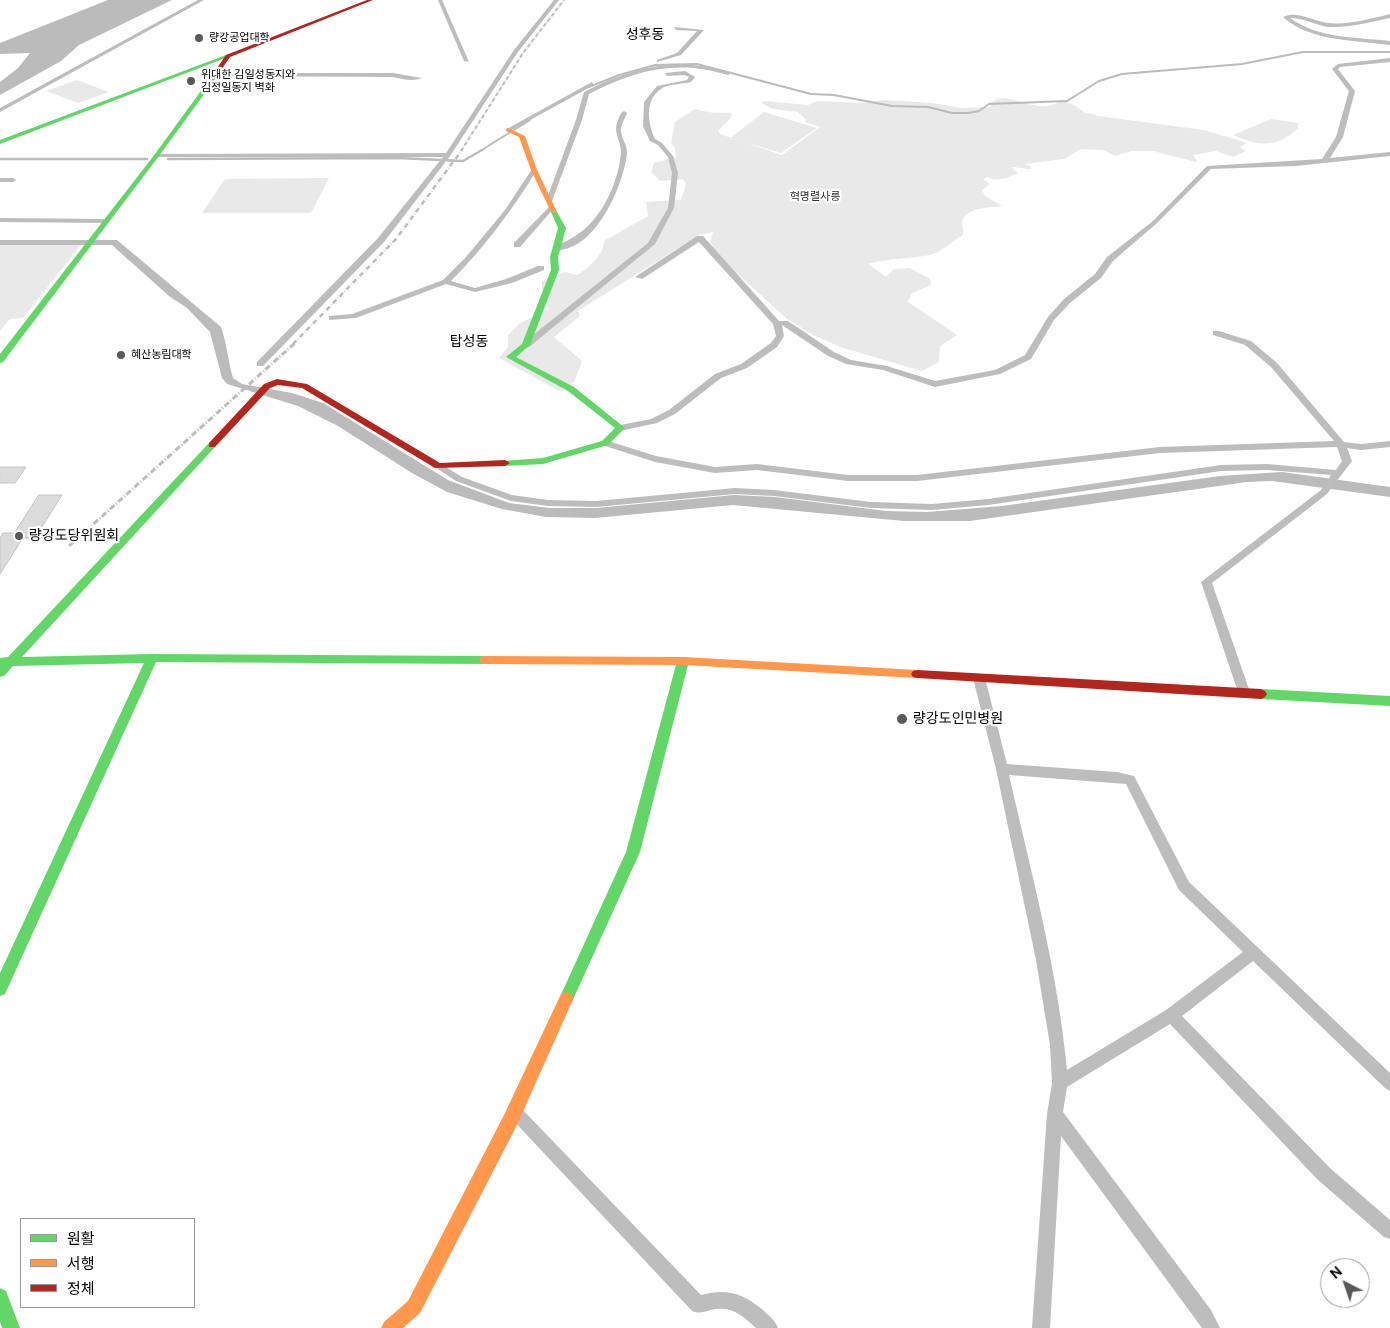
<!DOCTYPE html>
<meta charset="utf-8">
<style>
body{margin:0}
#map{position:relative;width:1390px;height:1328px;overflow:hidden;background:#fff;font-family:"DM Sans","Noto Sans KR",sans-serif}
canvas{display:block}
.legend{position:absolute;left:20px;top:1218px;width:175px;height:90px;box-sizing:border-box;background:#fff;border:1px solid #999;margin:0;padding:6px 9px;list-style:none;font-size:15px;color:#000}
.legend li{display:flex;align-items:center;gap:10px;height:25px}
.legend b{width:25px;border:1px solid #999}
.north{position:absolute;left:1320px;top:1258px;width:50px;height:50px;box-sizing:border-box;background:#fff;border:1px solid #999;border-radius:50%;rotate:319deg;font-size:14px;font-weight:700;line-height:20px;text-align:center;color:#000}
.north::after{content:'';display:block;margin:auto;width:18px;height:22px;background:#595959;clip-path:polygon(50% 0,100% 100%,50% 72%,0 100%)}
</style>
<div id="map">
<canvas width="1390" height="1328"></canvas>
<ul class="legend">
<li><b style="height:6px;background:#63d668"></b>원활</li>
<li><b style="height:6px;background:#ff974d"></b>서행</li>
<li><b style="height:6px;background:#b3261e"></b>정체</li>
</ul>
<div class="north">N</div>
</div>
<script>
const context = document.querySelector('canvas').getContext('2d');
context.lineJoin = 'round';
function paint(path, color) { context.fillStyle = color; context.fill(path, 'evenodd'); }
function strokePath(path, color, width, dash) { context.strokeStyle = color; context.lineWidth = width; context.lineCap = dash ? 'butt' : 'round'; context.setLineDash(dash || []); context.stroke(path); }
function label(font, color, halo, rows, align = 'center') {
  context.font = font + ' "DM Sans","Noto Sans KR",sans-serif'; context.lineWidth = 4.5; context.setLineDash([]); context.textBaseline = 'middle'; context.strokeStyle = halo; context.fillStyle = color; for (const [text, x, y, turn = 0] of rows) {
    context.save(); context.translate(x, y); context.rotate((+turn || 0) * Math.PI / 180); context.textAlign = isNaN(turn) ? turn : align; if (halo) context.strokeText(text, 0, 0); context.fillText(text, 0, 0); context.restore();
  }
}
const green = new Path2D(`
 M77 80 109 92 78 103 46 91Z
 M1005 98C1020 100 1040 111 1055 104 1058 103 1059 101 1062 100L1076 106 1085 113 1094 114 1098 116 1204 130 1244 142 1246 144 1239 147 1246 151 1233 157 1216 151 1193 155 1197 161 1196 162 1153 151H1132L1115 156 1103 150 1081 149 1064 159 1024 164 1031 166V169L1011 167 1018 173C1007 178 998 182 987 177L983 179 990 184 982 190 985 196 1002 206C991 208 963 207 962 223 962 227 964 230 963 235 952 241 942 252 930 255 910 259 889 258 868 264L886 277 894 269 910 268 930 279 931 285 912 293 908 302 957 335 940 346 939 362 922 371 843 348 815 336 787 319 751 286 721 259 710 242 713 232 699 235 578 311 580 316 554 337 582 361 574 382 561 392 499 358 508 347V335L520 323 549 309 542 289V281L565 272 577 275C588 269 604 255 604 241L648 216 646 202 681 200 686 184 683 179 660 181 651 172 654 163 676 157 675 148 671 143 675 122 695 109C712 114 716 112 731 113L732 116 718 131 720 134 782 155 820 127 805 122 806 120 798 112 773 109 761 103 764 101 808 105 817 101 863 103 884 100 933 103 962 108 989 107 993 104 990 103 997 100 994 99Z
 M764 112 817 128 781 153 730 138Z
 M1271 119 1298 123V128C1277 149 1258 146 1233 135Z
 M329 178 311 213H202L225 179Z
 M0 245H81L23 318 10 319 0 331Z`);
const water = new Path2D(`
 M108 0H172L79 45 61 61 0 95V82L18 68 30 53 0 54V43Z
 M0 240H117L221 327C227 344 228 361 233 378L242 384 292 393 323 403 448 480 509 503 550 508H596L734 495 775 497 886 511 927 512 1002 506 1220 476 1282 472 1390 487V497L1272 481 1247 482 970 521H904L733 505 595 518 546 517 502 509 447 492 412 473 338 426 298 406 227 384 222 378 210 332 187 308 169 296 112 245H0Z`);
const streamFar1 = new Path2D(`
 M589 87 619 75 655 65 697 64 811 94 834 95 892 106 928 107 952 113H968L979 111 989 104 1067 101 1099 81 1122 74 1242 64 1303 52H1390
 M480 151 530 120`);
const stream = new Path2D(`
 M0 159H147
 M168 159 398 158 463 161 482 150`);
const building = new Path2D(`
 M0 467H26L15 483H0Z
 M39 495H62L35 538H23L0 574V538L3 533H14Z`);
const street = new Path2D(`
 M198 0H204L0 112V108Z
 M438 0H442L469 62 464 61Z
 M554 0H559L518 52 450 156 384 242 263 366H257V362L378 238 443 157H157L154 155 155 154 446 153 514 50Z
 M1390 14V18C1370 22 1349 28 1328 27 1315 25 1304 18 1290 18 1319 39 1356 37 1390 41V45C1355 40 1311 42 1283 17 1298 10 1314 22 1328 23 1349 25 1370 19 1390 14Z
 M674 27 704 30 681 55 657 62V60L677 53 697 31 676 30Z
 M1390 58V62L1340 67 1338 69 1355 91 1343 137 1330 158 1390 152V156L1296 166 1211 169 1157 223 1113 261 1101 278 1070 303 1054 320 1031 359 1000 374 935 387 883 370 846 364 828 356 782 325 784 336 777 347 747 368 721 378 675 414 657 423 620 431 615 428 620 425 651 419 669 410 715 374 741 364 771 343 776 336 773 324 699 242 642 279 635 277 697 236H703L779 321H788L834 352 851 360 887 366 935 381 995 370 1025 355 1048 317 1064 299 1095 274 1107 257 1153 221 1207 166 1322 159 1336 137 1349 91 1332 69 1338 64Z
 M680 64 702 66 731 73 728 75C717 72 705 69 693 68 656 65 621 77 589 94L582 120 552 201 547 202 546 201 576 120 584 92C615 76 645 65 680 64Z
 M685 71 695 77 691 82C683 84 667 84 661 89 644 100 648 124 655 139L662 143 673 156 678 173 674 208 655 244 529 347H523V343L648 243 668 208 672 173 668 157 658 145 650 141 643 126 644 102 657 86 687 80 689 77 684 75 667 76 665 73Z
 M214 73H393L422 78C413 82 402 79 393 77L212 76Z
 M592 82 594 85 510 131 505 130Z
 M624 111 627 113C625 118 622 123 621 128 620 137 628 145 627 154 623 186 595 253 554 250V246C594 234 616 194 621 154 622 141 612 133 618 120 620 116 620 113 624 111Z
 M532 169 537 170C512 210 485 247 451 281L475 288 506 279 538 266H544V270L512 283 475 292 446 284 356 318 329 320V316L352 314 443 280 466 257 505 210Z
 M0 178H13L16 180 13 182H0Z
 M550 206 555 207 520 247H514V243Z
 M0 218 105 219 109 221 105 223 0 222Z
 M1213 331H1219L1251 341 1277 363 1344 442 1361 444 1390 441V447L1361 450 1347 448 1352 461 1327 494 1212 583 1250 692 1248 695H1240L1238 692 1201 582 1321 490 1331 475 1267 470 1221 471 988 505 932 510 871 508 774 496 735 494 596 507 548 506 511 501 456 481 433 466 435 464H441L462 477 512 495 548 500 596 501 735 488 774 490 871 502 932 504 988 499 1221 465 1267 464 1336 470 1342 461 1337 447 1160 453 917 481H848L757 470 715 473 655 462 602 445 600 443 605 440 656 456 715 467 757 464 848 475H917L1160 447 1334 441 1271 367 1245 345 1213 335Z
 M979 674 983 675 985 678 1007 764 1117 772 1134 776 1189 882 1390 1073V1091L1385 1088 1253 961 1182 1016 1330 1168 1390 1220V1239L1384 1237 1318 1180 1170 1024 1067 1087 1063 1112 1211 1310 1220 1328H1202L1061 1136 1050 1328H1032L1047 1114 1052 1083 1050 1045 1036 960 996 769 973 678 975 675ZM1009 775 1126 784 1179 890 1243 952 1166 1010 1067 1070C1058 971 1031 872 1009 775Z
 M515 1104 520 1107 701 1295C726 1288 743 1293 763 1310 769 1316 775 1320 778 1328H756C742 1315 731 1305 711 1310 703 1312 699 1314 692 1311L510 1117 507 1112 510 1107Z`);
const fast = new Path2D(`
 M226 55 231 56 0 144V140Z
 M211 77 216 78 159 156 3 362 0 363V354L155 154Z
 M554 210 557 212 566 228 558 257 559 270 530 345 516 357 574 387 625 428 608 445 543 464 505 466 502 465V461L543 458 602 441 615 428 568 391 506 357 522 344 551 270 550 257 558 228 551 212Z
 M212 442 215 443V447L22 657 152 654 485 656 489 657 491 660 489 663 485 664 156 662 5 994 0 996V973L144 663 13 666 4 676 0 677V658L8 657 209 443Z
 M683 657 687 658 689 661 640 852 571 1004 566 1006 561 1004 559 999 626 852 677 661 679 658Z
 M1261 689 1390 696V706L1261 699 1257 697 1255 694 1257 691Z
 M0 1288 6 1291 20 1328H2L0 1322Z`);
const slow = new Path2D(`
 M508 128 525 136 537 170 557 212 556 213 551 212 531 170 519 137 506 131V129Z
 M485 656 683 657 917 670 921 671 923 674 921 677 917 678 683 665 485 664 481 663 479 660 481 657Z
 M566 992 571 994 573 999 571 1004 516 1127 420 1313 403 1328H381L384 1322 408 1301 504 1115 561 994Z`);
const jam = new Path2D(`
 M367 0H373L230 57 215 79 210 78 226 55Z
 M277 379 307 384 440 463 505 460 510 463 505 466 435 468 302 388 278 385 270 388 215 447H209V443L264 384Z
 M917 670 1261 689 1265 691 1267 694 1265 697 1261 699 917 678 913 677 911 674 913 671Z`);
const railFar2 = new Path2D(`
 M461 151 523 53 564 0`);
const railFar1 = new Path2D(`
 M293 344 396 239 462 150`);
const rail = new Path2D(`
 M69 546 295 343`);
const markers = [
 [199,38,5,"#595959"],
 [191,81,5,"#595959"],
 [121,355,5,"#595959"],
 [19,536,5,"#595959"],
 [902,719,6,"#595959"]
];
const farPoinames = [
 ["량강공업대학",209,38],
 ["위대한 김일성동지와",201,75],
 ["김정일동지 벽화",201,88],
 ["혜산농림대학",131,355]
];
const farParknames = [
 ["혁명렬사릉",815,197]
];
const farQuarternames = [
 ["성후동",645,35],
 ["탑성동",469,342]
];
const poiNames = [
 ["량강도당위원회",29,536],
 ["량강도인민병원",913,719]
];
paint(green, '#e9e9e9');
paint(water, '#bbb');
strokePath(streamFar1, '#bbb', 2);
strokePath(stream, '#bbb', 2.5);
paint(building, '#dcdcdc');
strokePath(building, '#c4c4c4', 1);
paint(street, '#bdbdbd');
paint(fast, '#63d668');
paint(slow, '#ff974d');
paint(jam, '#b3261e');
strokePath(railFar2, '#bdbdbd', 2, [4, 1, 0.5, 1]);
strokePath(railFar1, '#bdbdbd', 2.5, [5, 2, 0.5, 2]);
strokePath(rail, '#bdbdbd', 3, [6, 2, 1, 2]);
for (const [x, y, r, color] of markers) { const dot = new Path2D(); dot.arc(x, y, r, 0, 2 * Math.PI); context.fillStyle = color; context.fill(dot); strokePath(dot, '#fff', 2); }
label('11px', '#000', '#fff', farPoinames, 'left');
label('11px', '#2e2e2e', '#fff', farParknames);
label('14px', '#000', '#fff', farQuarternames);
label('14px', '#000', '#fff', poiNames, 'left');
</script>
